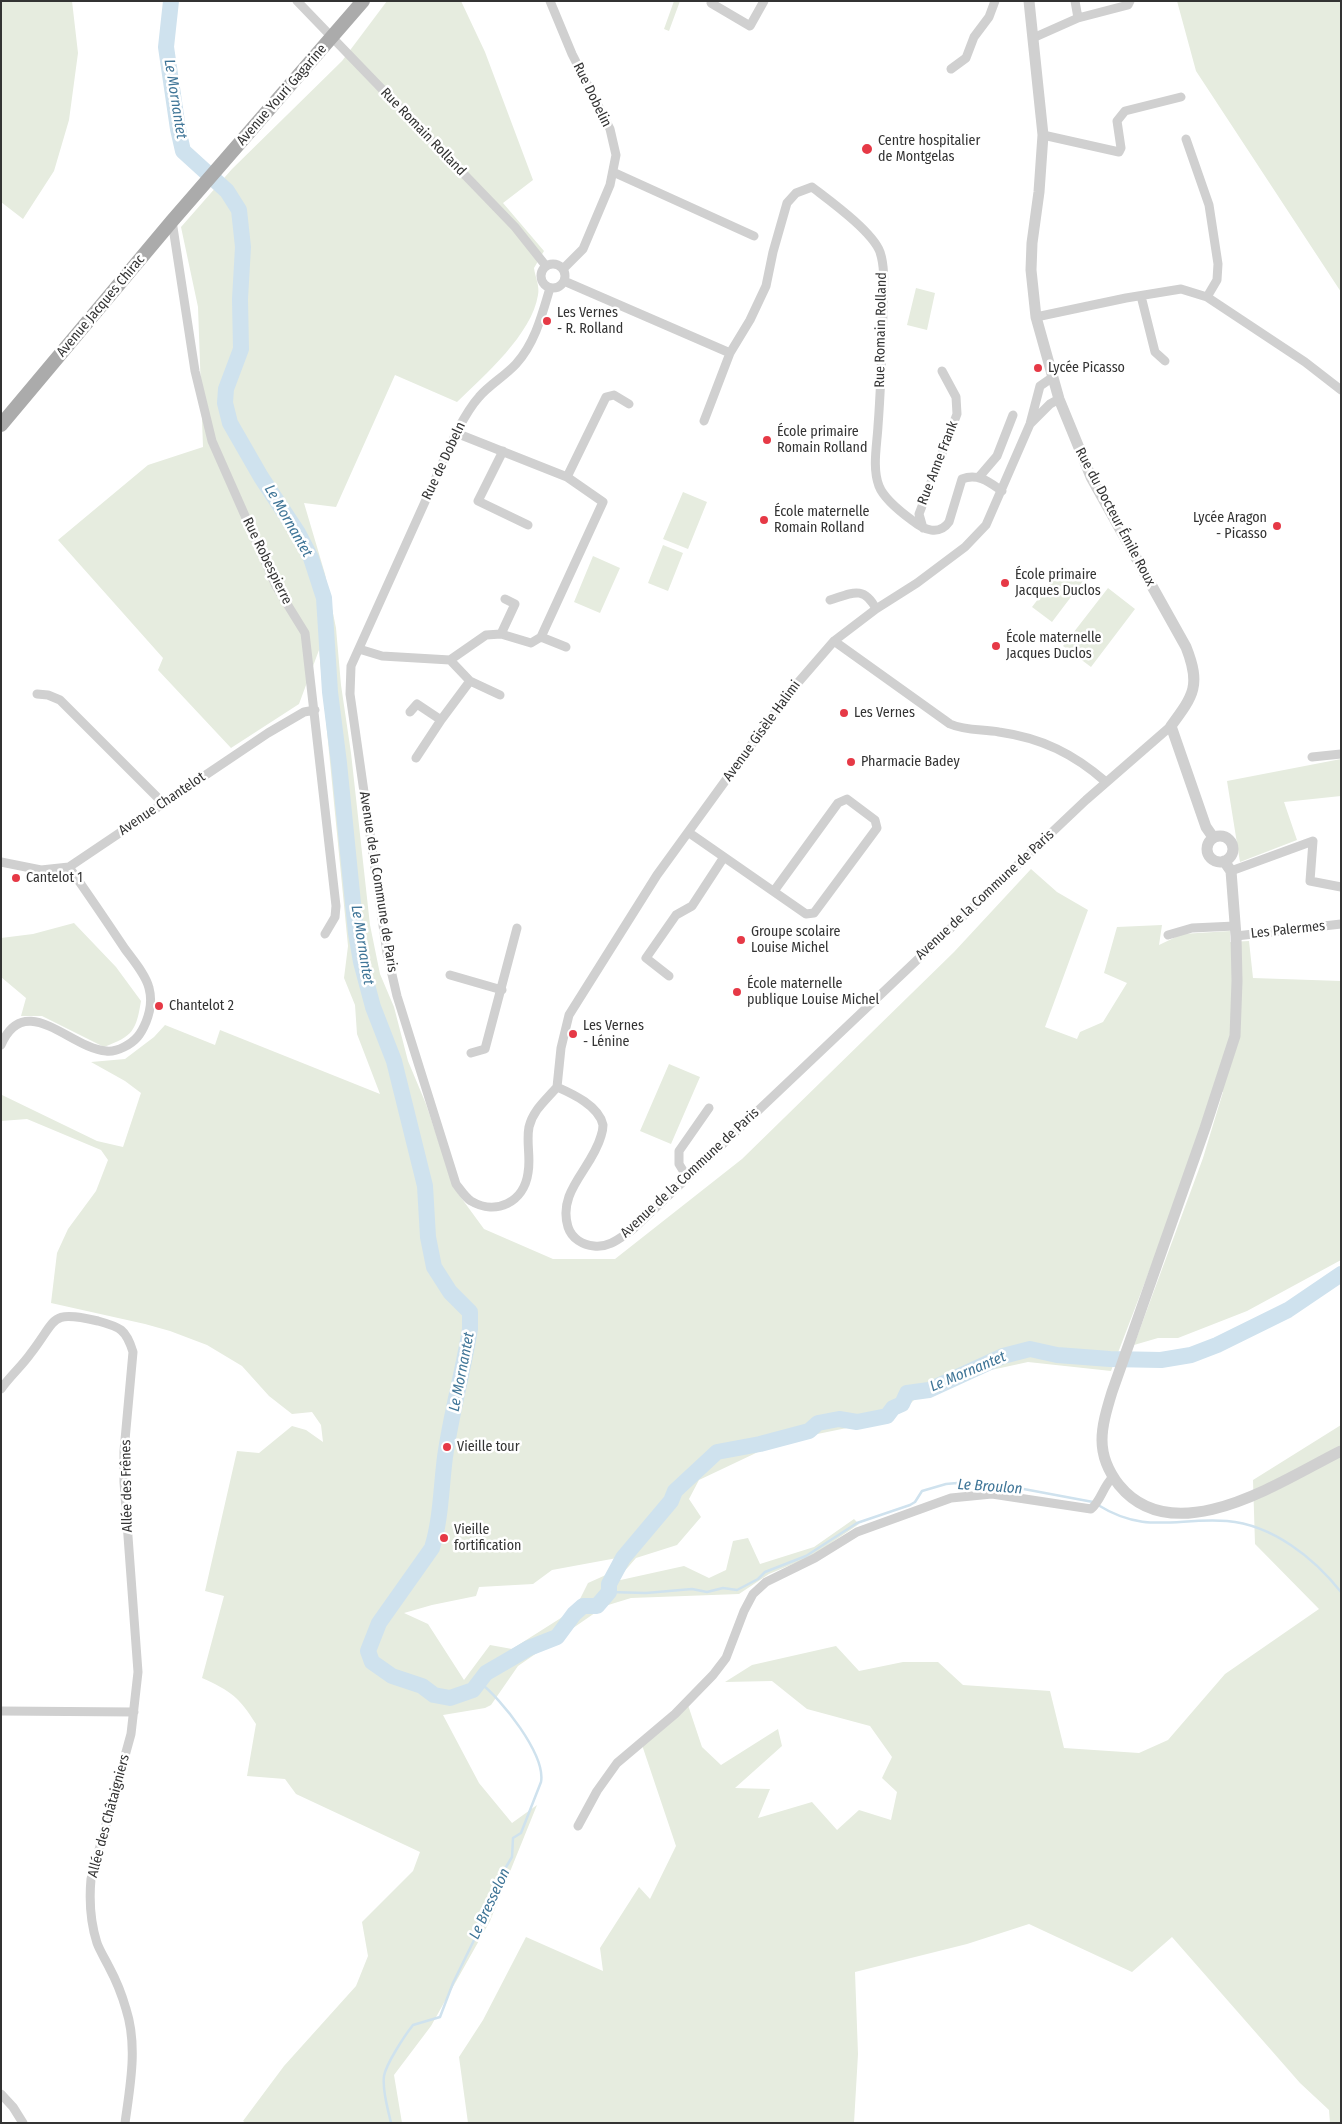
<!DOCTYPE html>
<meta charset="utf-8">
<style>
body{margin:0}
#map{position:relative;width:1342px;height:2124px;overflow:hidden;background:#fff;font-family:"Fira Sans Condensed",sans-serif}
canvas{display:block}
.frame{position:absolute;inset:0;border:2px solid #333;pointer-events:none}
</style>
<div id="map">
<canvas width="1342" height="2124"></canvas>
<div class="frame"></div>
</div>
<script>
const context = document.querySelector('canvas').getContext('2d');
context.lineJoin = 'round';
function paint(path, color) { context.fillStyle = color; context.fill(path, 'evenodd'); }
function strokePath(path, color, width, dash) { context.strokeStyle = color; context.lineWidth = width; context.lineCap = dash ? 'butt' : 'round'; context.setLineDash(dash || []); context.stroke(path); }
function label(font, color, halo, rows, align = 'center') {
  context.font = font + ' "Fira Sans Condensed",sans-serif'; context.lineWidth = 5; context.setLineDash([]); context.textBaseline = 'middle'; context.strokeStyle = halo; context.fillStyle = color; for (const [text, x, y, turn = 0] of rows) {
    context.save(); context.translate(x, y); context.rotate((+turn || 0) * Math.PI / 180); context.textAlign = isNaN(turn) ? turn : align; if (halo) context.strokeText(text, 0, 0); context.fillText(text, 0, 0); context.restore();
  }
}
const green = new Path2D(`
 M2 1H72L78 53 69 120 54 171 23 219 1 202Z
 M387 1H461L485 52 533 180 503 203 544 251 534 268C535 276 540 287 538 295 532 334 484 376 457 402L395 375 336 507 304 503 325 574 336 628 341 685 351 753 370 925 380 974 394 1007 408 1061 426 1104 454 1188 484 1229 553 1259H615L742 1159 954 952 1031 869 1057 892 1088 910 1045 1027 1077 1039 1080 1032 1103 1022 1127 983 1104 973 1117 927 1162 925 1159 945 1182 934 1230 931V942L1249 941 1253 978 1341 981V1260L1247 1311 1178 1338H1158L1134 1345 1203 1158 1223 1092 1218 1091 1111 1371 1028 1362 982 1372 915 1399 907 1407 881 1421 793 1439 758 1452 699 1480 689 1499 701 1517 677 1545 636 1558 616 1581 684 1566 709 1578 726 1570 733 1541 748 1538 760 1564 814 1547 854 1519 859 1524 812 1556 769 1574 739 1594 631 1598 605 1606 518 1666 491 1705 485 1708 443 1715 479 1783 512 1823 537 1805 490 1921 431 2026 394 2075 402 2123H246L243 2121 284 2066 356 1986 368 1956 362 1922 413 1871 420 1852 296 1794 285 1779 247 1776 256 1724C239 1697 231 1691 202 1678L224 1596 205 1591 237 1451 259 1453 292 1426 306 1430 323 1442 321 1425 312 1412 292 1414 269 1396 242 1366 207 1345 170 1331 145 1324 51 1303 57 1253 68 1229 96 1191 108 1160 101 1150 27 1119 1 1121V1098L2 1095 97 1141 123 1147 141 1093 125 1081 91 1062 125 1059 154 1037 165 1025 215 1045 220 1030 380 1094 357 1034 355 1005 344 978 348 946 319 650 299 704 231 748 158 670 163 658 58 540 148 465 203 447 198 307 181 227 232 169 342 61ZM617 1558 608 1574 588 1583 575 1609 512 1649 490 1645 464 1680 428 1624 404 1613 432 1605 476 1596 479 1587 533 1584 552 1570Z
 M674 1H680L669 31 664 29Z
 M1177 1H1341V292L1196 71Z
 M916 288 935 293 927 330 907 325Z
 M683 492 707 502 688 549 663 539Z
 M663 545 683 553 668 591 648 583Z
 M593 556 620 568 600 613 574 602Z
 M1063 566 1083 581 1052 622 1032 607Z
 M1108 588 1135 609 1091 667 1063 646Z
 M1341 759V796L1284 802 1297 840 1240 862 1227 781Z
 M74 923 116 967 141 1001C136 1031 133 1036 104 1047L42 1016H21L26 998 1 977V938L33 934Z
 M669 1064 700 1077 671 1144 640 1131Z
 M1341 1425V2123H1330L1329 2110 1300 2083 1172 1937 1132 1972 1029 1924 967 1944 855 1972 858 2054 854 2123H468L459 2057 483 2020 526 1937 603 1971 600 1948 639 1887 650 1899 676 1846 642 1745 688 1705 702 1747 721 1765 778 1729 782 1746 735 1788 770 1789 758 1818 812 1802 837 1830 859 1810 891 1820 897 1792 882 1778 892 1757 870 1726 807 1709 772 1681 725 1682 752 1665 836 1646 859 1671 903 1662H938L963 1685 1050 1691 1064 1748 1139 1753 1168 1740 1225 1674 1319 1609 1255 1544 1253 1480Z`);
const stream = new Path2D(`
 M1098 1505C1146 1535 1177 1517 1227 1521 1273 1525 1314 1558 1341 1592
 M609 1592 646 1593 692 1589 707 1592 723 1588 737 1590 758 1579 765 1572 806 1556 857 1523 910 1505 915 1502 922 1491 946 1484 957 1483 983 1486 1013 1487 1093 1502
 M391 2123C388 2109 382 2091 384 2076 386 2064 405 2035 413 2025L440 2017 453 1983 478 1932 500 1877 512 1857 513 1838 521 1833 541 1782C546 1755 501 1698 479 1682`);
const river = new Path2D(`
 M171 1 166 47 178 129 183 151 227 191 239 210 243 247 240 299 241 349 226 389 225 403 230 423 261 477 298 533 311 558 324 598 330 692 339 763 356 933 361 962 373 1007 394 1061 425 1186 428 1237 434 1267 450 1292 470 1312V1329C463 1372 451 1414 445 1457 441 1488 441 1519 432 1548L379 1623 368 1651 372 1662 392 1676 422 1686 434 1695 450 1698 473 1690 486 1673 529 1648 557 1637 574 1614 583 1606H597L609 1592V1584L623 1558 671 1501 675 1491 717 1452 760 1444 809 1431 818 1423 839 1419 857 1422 887 1416 893 1408 902 1404 907 1393 929 1390 1003 1356 1030 1349 1057 1355 1110 1359 1161 1360 1191 1355 1217 1345 1288 1310 1341 1274`);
const minor = new Path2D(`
 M297 1 515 227 546 266
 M550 1 572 54 610 129 616 155 610 185 583 249 563 269
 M1075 1 1078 18
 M711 3 750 26 764 1
 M1033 38 1078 18 1128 5 1130 1
 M951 69 966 58 974 37 989 17 995 1
 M1043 135 1119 152 1121 148 1117 121 1125 111 1181 97
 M1186 139 1209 205 1218 264 1217 280 1207 297
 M613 172 754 236
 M172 221 195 371 212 441 276 586 305 633 336 906 335 917 325 934
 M541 276a12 12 0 1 1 24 0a12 12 0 1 1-24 0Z
 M564 281 730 353 750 320 766 286 773 252 787 203 796 193 812 187C830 201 872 231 880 252 886 270 883 293 883 312 882 350 881 388 878 426 877 445 872 468 879 486 884 499 902 513 913 521 924 530 939 536 949 522L962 479C978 473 989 482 1002 491
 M550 288C542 315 535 343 516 364 505 376 489 385 479 397 469 408 463 420 456 433L351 666 350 694 387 953 397 996 456 1184C460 1189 465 1197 471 1201 496 1216 524 1202 528 1173 531 1158 526 1142 529 1127 533 1110 546 1100 557 1087
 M1141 296 1155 352 1165 361
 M1036 317 1126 298 1181 289 1207 297 1305 362 1341 390
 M704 421 730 353
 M1030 424 1050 404 1059 399
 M456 433 567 477
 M503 451 478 501 528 525
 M979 477 997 456 1013 415
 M923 528 919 514 957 414 956 397 942 371
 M830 600C852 593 864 585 876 609
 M501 634 515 604 505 599
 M541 637 566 647
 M834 641 950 724C966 731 982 729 999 732 1042 738 1074 754 1106 782
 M359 649 382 656 450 660 486 635 501 634 531 643 541 637 603 502 567 477 606 397 614 395 629 404
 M450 660 470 681 500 695
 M37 694 48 695 60 700 163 803
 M410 712 417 704 441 720
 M1312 757 1341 754
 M416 758 441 720 470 681
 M688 832 806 914 814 913 877 828 875 820 847 799 838 803 774 891
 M1 862 41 870 69 867 268 733 304 712 315 710
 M1231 871 1313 841 1310 881 1341 887
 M1168 935 1192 928 1235 926
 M1236 936 1341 924
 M450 975 502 990
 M669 976 646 958 676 915 692 906 724 857
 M1 1045C25 989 71 1049 106 1051 113 1052 118 1050 124 1047 136 1041 141 1034 146 1022 150 1012 152 999 149 988 146 975 133 960 125 949 107 922 88 894 69 867
 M471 1053 485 1049 517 928
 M557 1087C573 1094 599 1106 603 1125 603 1128 602 1133 601 1136 592 1169 557 1191 568 1227 572 1239 583 1245 594 1246 609 1248 620 1238 632 1230L1086 800 1171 726
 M557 1087 561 1048 569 1015 657 875 789 693 834 641 876 609 917 583 965 547 986 525 1030 424 1040 386 1053 377
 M687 1177 679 1164V1151L709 1108
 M1 1389C10 1376 22 1366 31 1353 58 1318 49 1310 98 1321 120 1327 126 1329 133 1352L124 1451V1482L138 1672 131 1734 91 1879C89 1901 90 1921 97 1943 100 1951 105 1959 109 1967 116 1980 122 1995 126 2009 138 2046 130 2086 125 2123
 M1 1711 134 1712
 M578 1826 597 1791 617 1763 675 1714 713 1675 726 1658 744 1611 753 1594 766 1582 815 1558 857 1532 951 1498 992 1494 1091 1509C1101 1501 1103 1486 1113 1477
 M1 2094 13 2107 23 2123`);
const tertiary = new Path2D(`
 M1029 1 1043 135 1039 192 1032 243 1031 270 1036 317 1059 399 1091 477 1186 647C1201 685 1194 695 1171 726L1206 827 1213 837
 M1207 849a13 13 0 1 1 26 0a13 13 0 1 1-26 0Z
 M1224 861 1231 871 1236 936 1237 981 1235 1036 1205 1128 1112 1392C1101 1428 1094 1453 1119 1485 1175 1554 1284 1479 1341 1451`);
const primary = new Path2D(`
 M1 425 172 221 363 1`);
const markers = [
 [867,149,6,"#e63946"],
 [547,321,5,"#e63946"],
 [1038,368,5,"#e63946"],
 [767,440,5,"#e63946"],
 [764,520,5,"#e63946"],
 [1277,526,5,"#e63946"],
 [1005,583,5,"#e63946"],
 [996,646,5,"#e63946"],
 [844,713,5,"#e63946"],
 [851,762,5,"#e63946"],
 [16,878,5,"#e63946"],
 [741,940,5,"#e63946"],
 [737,992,5,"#e63946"],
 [159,1006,5,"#e63946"],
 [573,1034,5,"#e63946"],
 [447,1447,5,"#e63946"],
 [444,1538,5,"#e63946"]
];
const streetNames = [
 ["Avenue Youri Gagarine",282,95,-49],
 ["Rue Dobelin",592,95,64],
 ["Rue Romain Rolland",423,132,46],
 ["Avenue Jacques Chirac",101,306,-50],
 ["Rue Romain Rolland",881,330,-89],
 ["Rue de Dobeln",444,461,-65],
 ["Rue Anne Frank",938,463,-69],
 ["Rue du Docteur Émile Roux",1115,517,62],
 ["Rue Robespierre",267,561,64],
 ["Avenue Gisèle Halimi",762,731,-54],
 ["Avenue Chantelot",162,804,-34],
 ["Avenue de la Commune de Paris",378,882,81],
 ["Avenue de la Commune de Paris",985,895,-43],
 ["Les Palermes",1288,930,-6],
 ["Avenue de la Commune de Paris",690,1173,-43],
 ["Allée des Frênes",127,1486,-91],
 ["Allée des Châtaigniers",109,1816,-75]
];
const poiNames = [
 ["Centre hospitalier",878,141],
 ["de Montgelas",878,157],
 ["Les Vernes",557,313],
 ["- R. Rolland",557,329],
 ["Lycée Picasso",1048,368],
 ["École primaire",777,432],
 ["Romain Rolland",777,448],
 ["École maternelle",774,512],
 ["Romain Rolland",774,528],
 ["Lycée Aragon",1267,518,"right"],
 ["- Picasso",1267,534,"right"],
 ["École primaire",1015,575],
 ["Jacques Duclos",1015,591],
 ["École maternelle",1006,638],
 ["Jacques Duclos",1006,654],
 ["Les Vernes",854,713],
 ["Pharmacie Badey",861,762],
 ["Cantelot 1",26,878],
 ["Groupe scolaire",751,932],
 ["Louise Michel",751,948],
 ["École maternelle",747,984],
 ["publique Louise Michel",747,1000],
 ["Chantelot 2",169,1006],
 ["Les Vernes",583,1026],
 ["- Lénine",583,1042],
 ["Vieille tour",457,1447],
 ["Vieille",454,1530],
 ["fortification",454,1546]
];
const waterNames = [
 ["Le Mornantet",175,99,81],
 ["Le Mornantet",288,521,60],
 ["Le Mornantet",362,945,81],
 ["Le Mornantet",462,1372,-79],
 ["Le Mornantet",968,1372,-23],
 ["Le Broulon",990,1487,4],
 ["Le Bresselon",490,1904,-65]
];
paint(green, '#e6ecdf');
strokePath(stream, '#cfe2ee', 2.5);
strokePath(river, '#cfe2ee', 16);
strokePath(minor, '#d0d0d0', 9);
strokePath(tertiary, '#d0d0d0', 11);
strokePath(primary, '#ababab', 14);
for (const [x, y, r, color] of markers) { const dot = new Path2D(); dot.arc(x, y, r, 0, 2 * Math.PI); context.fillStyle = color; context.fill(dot); strokePath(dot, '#fff', 2); }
label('14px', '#333', '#fff', streetNames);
label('14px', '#333', '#fff', poiNames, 'left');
label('italic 15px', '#3f7597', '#fff', waterNames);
</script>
